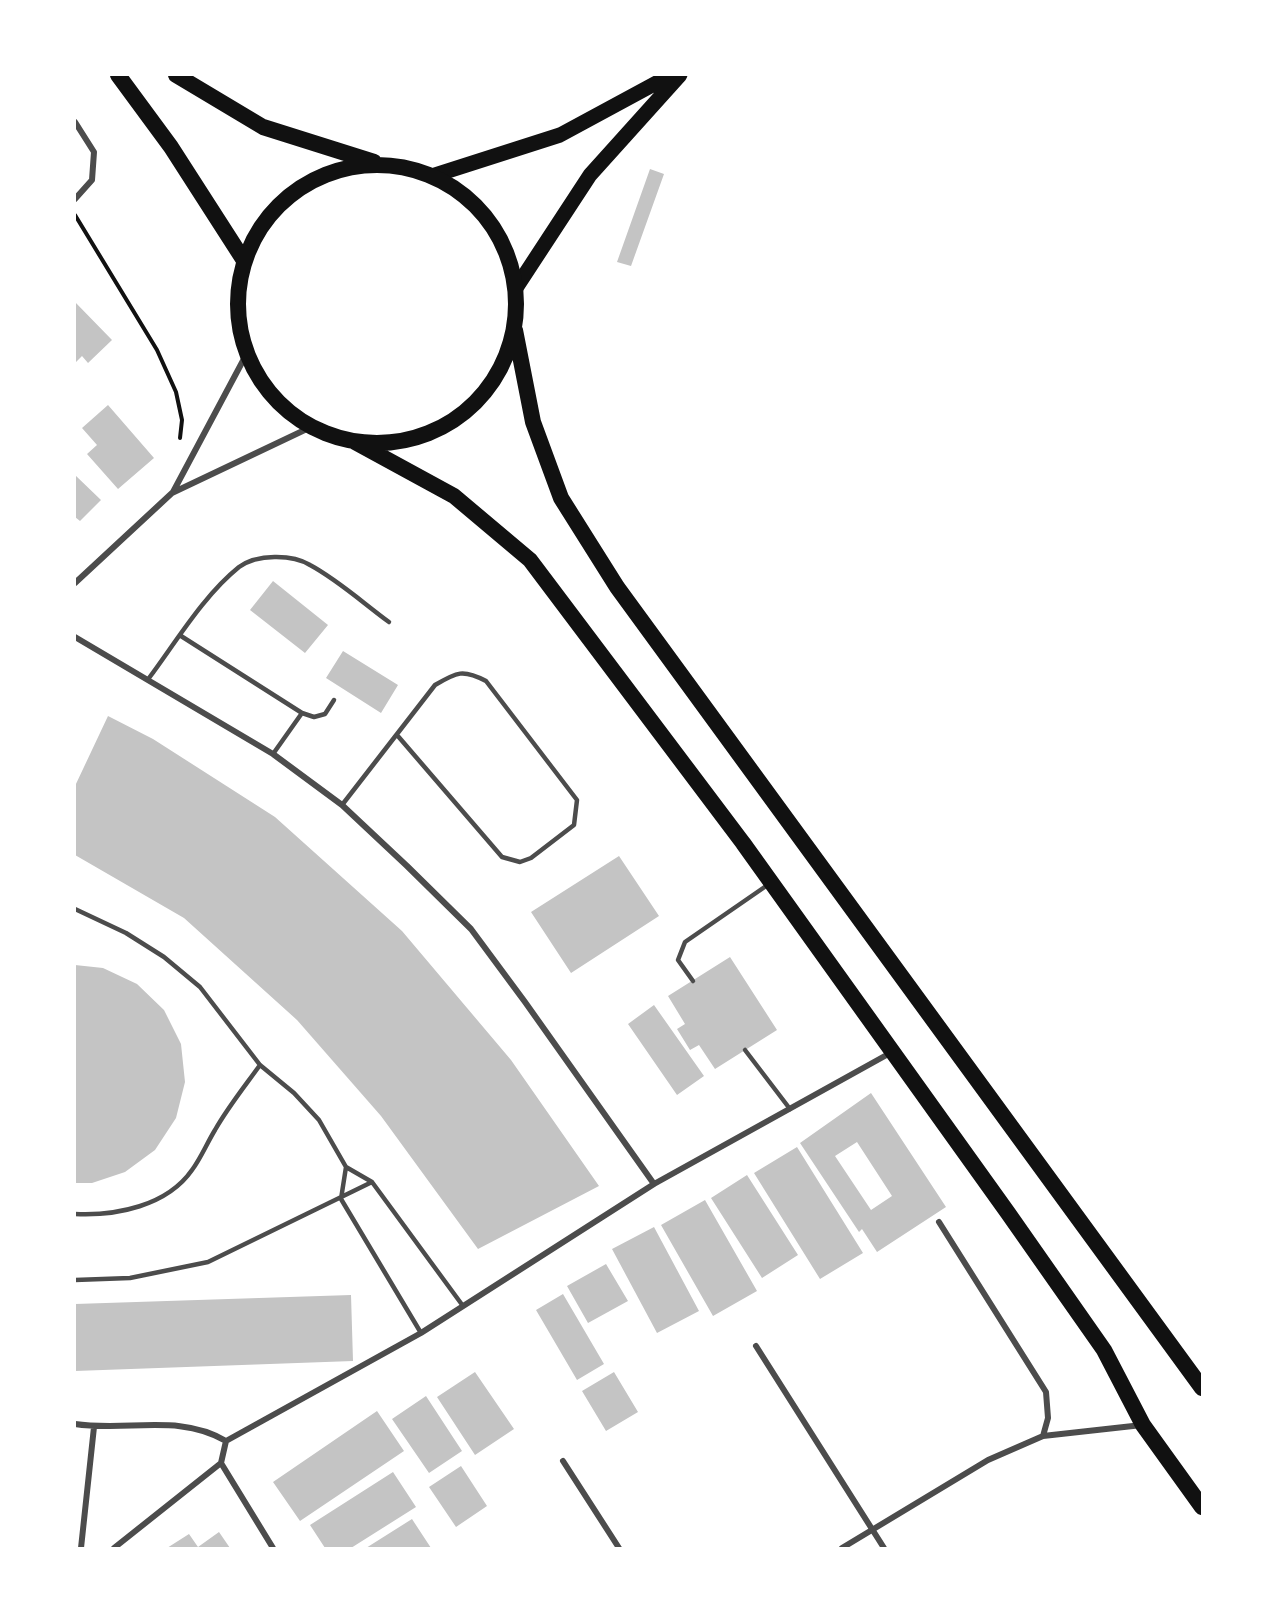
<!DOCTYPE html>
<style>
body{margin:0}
#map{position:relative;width:1277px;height:1623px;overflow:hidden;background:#fff;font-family:"Work Sans",sans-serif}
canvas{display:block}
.frame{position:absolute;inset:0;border:76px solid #fff;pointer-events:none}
</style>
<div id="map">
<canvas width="1277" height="1623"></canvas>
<div class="frame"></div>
</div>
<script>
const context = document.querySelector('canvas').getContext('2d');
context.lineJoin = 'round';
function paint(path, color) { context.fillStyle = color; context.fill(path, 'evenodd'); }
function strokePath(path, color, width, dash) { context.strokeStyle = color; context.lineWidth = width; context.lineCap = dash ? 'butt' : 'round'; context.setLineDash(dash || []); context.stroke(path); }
const building = new Path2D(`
 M650 169 664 174 631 266 617 262Z
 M75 302 112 340 88 363 82 356 75 363Z
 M108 405 154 458 118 489 87 454 97 445 82 428Z
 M75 475 101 500 80 521 75 517Z
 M273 581 328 625 305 653 250 610Z
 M343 651 398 685 381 713 326 678Z
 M108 716 153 739 275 817 402 931 511 1060 599 1186 478 1249 381 1116 297 1020 184 918 75 855V786Z
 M619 856 659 916 571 973 531 912Z
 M730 957 777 1030 715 1069 699 1045 690 1050 677 1029 685 1024 668 996Z
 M75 965 103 968 137 984 164 1010 181 1044 185 1082 176 1118 155 1150 125 1172 92 1183H75Z
 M654 1005 704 1076 677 1095 628 1024Z
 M871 1093 946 1207 877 1252 862 1229 859 1232 800 1143ZM857 1142 892 1196 871 1210 835 1156Z
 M797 1147 863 1253 820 1279 754 1173Z
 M747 1175 798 1255 762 1278 711 1198Z
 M705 1200 757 1291 713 1316 661 1225Z
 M654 1227 699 1311 657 1333 612 1249Z
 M606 1264 628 1301 588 1323 567 1286Z
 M563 1294 604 1364 577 1380 536 1310Z
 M351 1295 353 1361 75 1371V1304Z
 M475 1372 514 1429 475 1455 437 1397Z
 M614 1372 638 1412 606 1431 582 1391Z
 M426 1396 462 1451 429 1473 392 1419Z
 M377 1411 404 1451 300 1521 273 1482Z
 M461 1466 487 1506 456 1527 429 1487Z
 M393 1472 416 1507 351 1548H325L310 1525Z
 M412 1519 431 1548H366Z
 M219 1532 230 1548H167L189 1534 198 1547Z`);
const path = new Path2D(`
 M75 215 157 350 176 392 182 420 180 438`);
const service = new Path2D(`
 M181 636 302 713 314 717 325 714 334 700
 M149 678C176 642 203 596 239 567 257 554 292 554 310 565 338 580 363 603 389 622
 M273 754 302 713
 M342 805 435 685C457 672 463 669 486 681L577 800 574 825 531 858 520 862 502 857 397 735
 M75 909 126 933 164 957 200 987 260 1065 294 1093 319 1120 346 1167 372 1182 463 1306
 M693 981 678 960 685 942 769 884
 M745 1050 790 1109
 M346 1167 341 1199 421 1333
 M75 1214C116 1216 167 1206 192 1170 201 1158 207 1143 215 1130 228 1107 245 1086 260 1065
 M75 1280 130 1278 208 1262 372 1182`);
const minor = new Path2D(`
 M75 122 94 152 92 180 75 199
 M173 492 246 355
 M75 583 172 493 311 427
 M75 637 273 754 342 805 407 866 471 929 525 1002 654 1184
 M939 1222 1046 1392 1048 1418 1043 1436
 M756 1346 884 1548
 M75 1424C127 1432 179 1413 226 1441L421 1333 654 1184 892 1052
 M563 1461 619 1548
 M221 1463 273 1548
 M81 1548 94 1427
 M114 1548 221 1463 226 1441
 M842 1548 988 1460 1043 1436 1142 1425`);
const primary = new Path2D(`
 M432 176 560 135 671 75
 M516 288 590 175 680 75`);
const trunk = new Path2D(`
 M118 75 171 147 243 259
 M176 75 263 127 374 162
 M238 304a139 139 0 1 1 278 0a139 139 0 1 1-278 0Z
 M515 330 533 422 561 498 617 587 1202 1388
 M355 442 454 496 530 560 743 843 1008 1213 1104 1350 1143 1425 1202 1507`);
paint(building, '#c4c4c4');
strokePath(path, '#111', 4);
strokePath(service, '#4c4c4c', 4.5);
strokePath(minor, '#4c4c4c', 6);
strokePath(primary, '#111', 15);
strokePath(trunk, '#111', 16);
</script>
